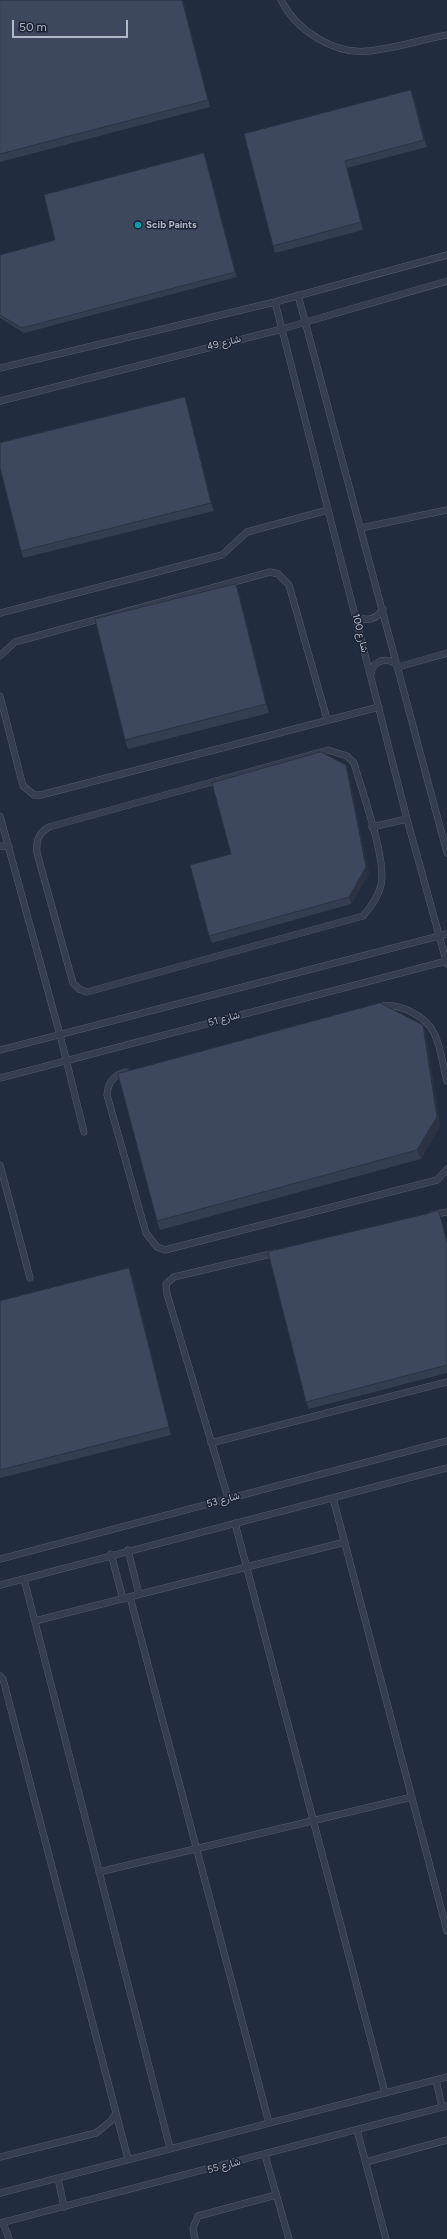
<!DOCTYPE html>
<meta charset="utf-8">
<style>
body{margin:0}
#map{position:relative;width:447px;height:2239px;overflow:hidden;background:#212c3e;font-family:Figtree,sans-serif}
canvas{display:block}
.scale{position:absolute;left:12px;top:20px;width:116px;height:18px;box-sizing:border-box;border:2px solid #b1b9c9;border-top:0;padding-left:5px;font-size:12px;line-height:14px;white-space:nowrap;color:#b1b9c9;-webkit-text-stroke:3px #1b2333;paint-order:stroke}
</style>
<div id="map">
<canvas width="447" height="2239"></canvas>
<div class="scale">50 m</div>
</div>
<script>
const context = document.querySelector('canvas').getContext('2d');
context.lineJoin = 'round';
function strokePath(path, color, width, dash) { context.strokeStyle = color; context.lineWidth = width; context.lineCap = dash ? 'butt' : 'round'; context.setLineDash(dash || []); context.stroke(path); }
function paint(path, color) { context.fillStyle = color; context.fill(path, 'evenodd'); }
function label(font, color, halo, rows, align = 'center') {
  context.font = font + ' Figtree,Vazirmatn,sans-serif'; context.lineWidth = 3; context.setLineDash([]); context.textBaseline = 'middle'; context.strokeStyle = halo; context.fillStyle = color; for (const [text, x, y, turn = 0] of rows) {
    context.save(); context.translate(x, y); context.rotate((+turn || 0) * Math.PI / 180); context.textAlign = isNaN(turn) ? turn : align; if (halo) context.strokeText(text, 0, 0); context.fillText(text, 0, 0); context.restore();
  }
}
const lane = new Path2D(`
 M281 0C296 30 334 55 369 51 395 48 421 40 447 35
 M298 295 447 853
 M275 302 407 819 447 964
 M0 368 275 302 447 255
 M0 401 282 329 447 281
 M361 528 447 510
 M0 613 222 555 247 532 328 510
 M356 616C367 622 376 620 383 609
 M0 656 15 642 270 572 278 574 289 585 327 719
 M371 674C373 659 389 656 398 667L447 653
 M0 696 23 786 34 795H41L379 707
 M328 750 347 756 354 763C362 792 387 859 381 885 378 898 371 907 363 916L87 992 79 989 73 983 37 853C36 840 38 834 49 827Z
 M0 816 60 1035 84 1132
 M372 827 407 819
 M0 846 9 847
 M379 1007C398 1002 425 1015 434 1033 441 1047 443 1066 447 1081
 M0 1050 447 934
 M126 1072C113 1075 108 1083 107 1095L146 1233 157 1247 165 1250 437 1180 447 1169
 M0 1078 447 961
 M0 1165 30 1278
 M432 1215 447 1212
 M211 1443 447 1382
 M228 1498 167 1294 166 1284 174 1277 275 1253
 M333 1498 447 1931
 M235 1523 385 2093
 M128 1550 139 1594
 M111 1554 123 1599
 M0 1559 447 1441
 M24 1579 170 2148
 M0 1585 447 1468
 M130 1597 269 2123
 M35 1621 345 1542
 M0 1676 3 1679 116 2113 111 2121 96 2133 0 2157
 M99 1872 412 1797
 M436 2080 442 2107
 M116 2113 128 2159
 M357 2130 386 2239
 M265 2155 289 2239
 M366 2162 447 2140
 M58 2178 64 2207
 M0 2193 447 2077
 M3 2222 9 2239
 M0 2223 447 2106
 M195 2239 193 2228 198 2216 276 2195`);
const wall = new Path2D(`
 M0 0H183L210 107 0 162Z
 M414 97 427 147 347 168 363 230 275 253 273 246 244 134Z
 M204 153 237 277 24 333 0 318V255L55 240Z
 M185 397 187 404 214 511 23 558 21 551Z
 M239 593 269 713 128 749 125 740Z
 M346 765 348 772 369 874 351 904 212 943 209 936 231 854Z
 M426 1034 440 1126 421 1159 160 1230 157 1221Z
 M441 1218 447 1240V1373L309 1409 306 1402Z
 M132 1275 171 1435 0 1478V1301Z`);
const shadedWall = new Path2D(`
 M182 0H183L210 107 208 100Z
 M411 90 414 97 427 147 424 140Z
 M204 153 206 158 237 277 235 272Z
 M185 397 187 404 214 511 211 503Z
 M236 584 239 593 269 713 266 704Z
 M346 765 348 772 369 874 351 904 349 897Z
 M423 1025 426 1034 440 1126 421 1159 417 1150Z
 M439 1211 441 1218 447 1240V1243Z
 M129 1268 132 1275 171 1435 169 1427Z`);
const building = new Path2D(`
 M0 0H182L208 100 0 154Z
 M411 90 424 140 345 161 361 222 273 246 244 134Z
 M204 153 235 272 22 328 0 315V255L55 240 44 195Z
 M185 397 211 503 21 551 0 468V443Z
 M236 584 266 704 125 740 95 619Z
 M321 752 346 765 366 867 349 897 209 936 190 865 231 854 212 783Z
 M380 1003 423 1025 437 1117 417 1150 157 1221 118 1074Z
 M439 1211 447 1243V1365L306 1402 268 1252Z
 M129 1268 169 1427 0 1470V1301Z`);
const markers = [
 [138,225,4,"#0f9aa8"]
];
const poiNames = [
 ["Scib Paints",146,225]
];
const streetNames = [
 ["شارع 49",224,343,-14],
 ["شارع 100",360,633,76],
 ["شارع 51",224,1019,-15],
 ["شارع 53",223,1500,-15],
 ["شارع 55",224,2166,-15]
];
strokePath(lane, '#535c6c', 7);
strokePath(lane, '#353e4e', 6);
paint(wall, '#343e51');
paint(shadedWall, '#2b3242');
paint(building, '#3d485e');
strokePath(building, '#2b3242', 1);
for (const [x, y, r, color] of markers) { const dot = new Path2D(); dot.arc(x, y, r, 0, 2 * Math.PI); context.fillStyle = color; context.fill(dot); strokePath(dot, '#1b2333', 1.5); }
label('bold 10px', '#b1b9c9', '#1b2333', poiNames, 'left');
label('10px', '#b1b9c9', '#1b2333', streetNames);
</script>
